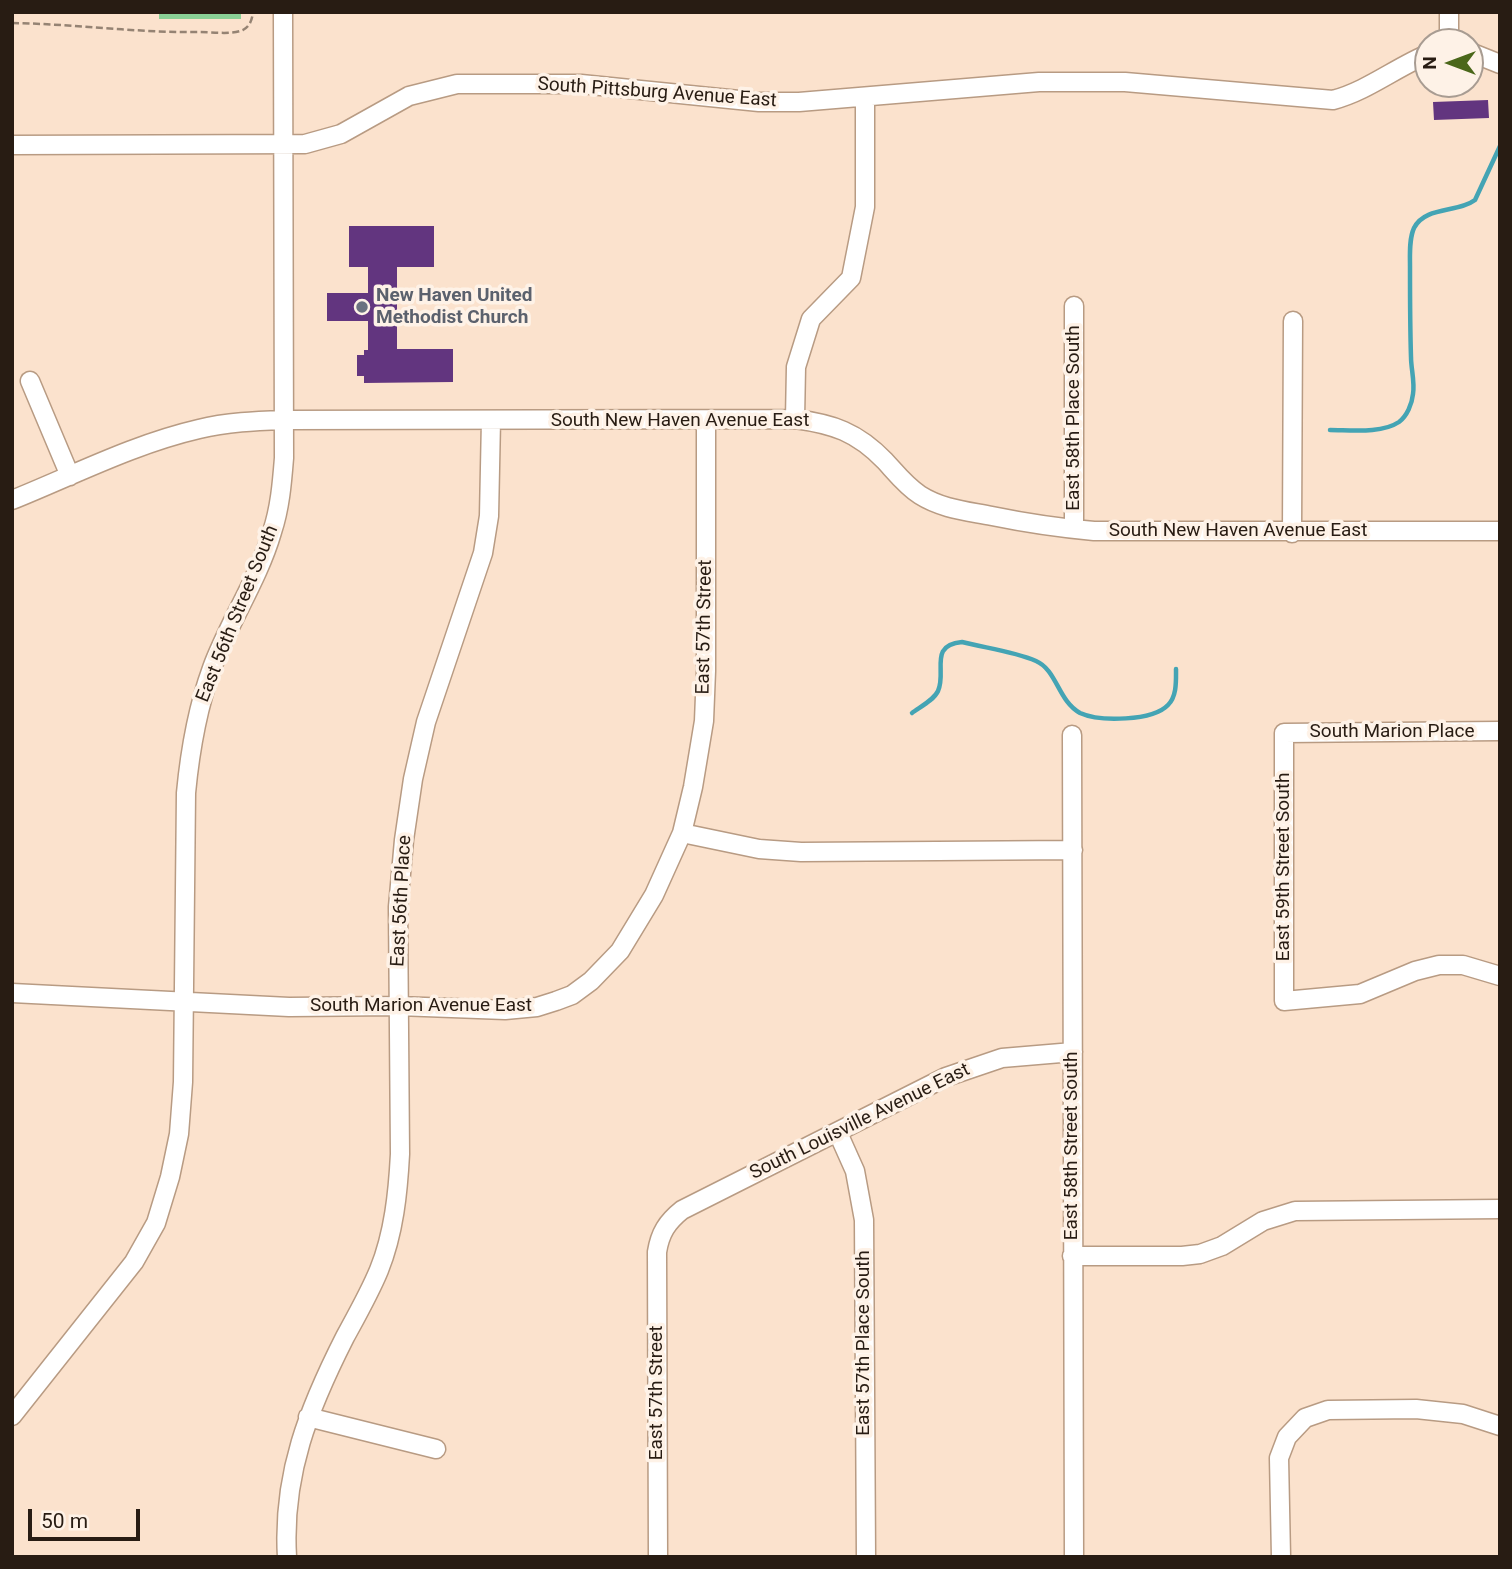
<!DOCTYPE html>
<style>
body{margin:0}
#map{position:relative;width:1512px;height:1569px;overflow:hidden;background:#fbe2cd;font-family:Roboto,sans-serif}
canvas{display:block}
.frame{position:absolute;inset:0;border:14px solid #281c13;pointer-events:none}
.north{position:absolute;left:1414px;top:28px;width:70px;height:70px;box-sizing:border-box;background:#fef2e7;border:2px solid #a89c92;border-radius:50%;rotate:270deg;font-size:19px;font-weight:700;line-height:28px;text-align:center;color:#281c13}
.north::after{content:'';display:block;margin:auto;width:24px;height:32px;background:#4b671a;clip-path:polygon(50% 0,100% 100%,50% 72%,0 100%)}
.scale{position:absolute;left:28px;top:1509px;width:112px;height:32px;box-sizing:border-box;border:4px solid #281c13;border-top:0;padding-left:9px;font-size:21px;line-height:24px;white-space:nowrap;color:#281c13;-webkit-text-stroke:5px #fef2e7;paint-order:stroke}
</style>
<div id="map">
<canvas width="1512" height="1569"></canvas>
<div class="frame"></div>
<div class="north">N</div>
<div class="scale">50 m</div>
</div>
<script>
const context = document.querySelector('canvas').getContext('2d');
context.lineJoin = 'round';
function paint(path, color) { context.fillStyle = color; context.fill(path, 'evenodd'); }
function strokePath(path, color, width, dash) { context.strokeStyle = color; context.lineWidth = width; context.lineCap = dash ? 'butt' : 'round'; context.setLineDash(dash || []); context.stroke(path); }
function label(font, color, halo, rows, align = 'center') {
  context.font = font + ' Roboto,sans-serif'; context.lineWidth = 7; context.setLineDash([]); context.textBaseline = 'middle'; context.strokeStyle = halo; context.fillStyle = color; for (const [text, x, y, turn = 0] of rows) {
    context.save(); context.translate(x, y); context.rotate((+turn || 0) * Math.PI / 180); context.textAlign = isNaN(turn) ? turn : align; if (halo) context.strokeText(text, 0, 0); context.fillText(text, 0, 0); context.restore();
  }
}
const green = new Path2D(`
 M159 12H241V19H159Z`);
const stream = new Path2D(`
 M1330 430C1350 430 1381 434 1399 422 1407 416 1412 404 1413 394 1415 382 1411 369 1411 357 1410 327 1410 296 1410 266 1410 254 1409 239 1414 228 1425 206 1458 213 1475 200L1500 146
 M912 713C920 707 934 700 938 691 947 672 928 645 962 642 985 648 1013 651 1036 661 1057 670 1058 701 1080 713 1100 722 1153 721 1168 705 1177 696 1176 681 1176 669`);
const building = new Path2D(`
 M1488 100 1489 118 1434 120 1433 102Z
 M349 226H434V267H397V349H453V382L364 383V376H357V355H364V350H368V321H327V293H368V267H349Z`);
const path = new Path2D(`
 M12 23C75 24 137 33 200 32 213 32 231 35 243 30 250 26 252 20 253 12`);
const street = new Path2D(`
 M1449 42V12
 M1470 52 1500 64
 M12 145 305 144 341 134 409 96 457 84H581L759 102H799L1039 82H1125L1333 100C1367 91 1395 68 1428 54
 M1074 306V529
 M30 381 70 476
 M795 419 796 367 811 319 851 278 865 207V97
 M12 500C74 475 134 444 199 429 227 422 257 421 285 420L795 419C833 424 857 432 885 461 896 473 906 486 920 495 942 509 967 511 992 516 1026 523 1060 528 1094 531H1500
 M1292 533 1293 321
 M1500 731 1284 733V1001L1360 994 1415 971 1439 965H1463L1500 976
 M1072 735 1074 1557
 M682 833 759 849 801 852 1073 850
 M12 993 289 1007 398 1006 505 1010 537 1007 556 1001 572 995 591 981 620 951 654 895 682 833 693 787 704 721 706 671V420
 M838 1133 855 1171 864 1220 866 1557
 M1072 1256H1182L1200 1254 1222 1246 1263 1221 1295 1211 1500 1209
 M12 1416 134 1262 156 1223 170 1177 179 1134 183 1082 186 793C190 751 197 709 212 668 229 622 258 580 272 532 280 508 282 483 284 458L283 12
 M308 1417 436 1449
 M287 1557C282 1474 309 1408 345 1337 357 1315 370 1292 379 1270 394 1233 398 1192 400 1154L398 907 404 840 413 779 426 722 483 553 489 516 491 420
 M658 1557 657 1252C660 1233 667 1222 682 1210L946 1077 1002 1058 1073 1052
 M1281 1557 1279 1458 1287 1437 1305 1418 1328 1410 1416 1409 1463 1414 1500 1426`);
const markers = [
 [362,307,7,"#6b7280"]
];
const streetNames = [
 ["South Pittsburg Avenue East",657,93,4],
 ["East 58th Place South",1074,418,-90],
 ["South New Haven Avenue East",680,421],
 ["South New Haven Avenue East",1238,531],
 ["East 56th Street South",238,614,-68],
 ["East 57th Street",705,627,-89],
 ["South Marion Place",1392,732],
 ["East 59th Street South",1284,867,-90],
 ["East 56th Place",402,901,-87],
 ["South Marion Avenue East",421,1006],
 ["South Louisville Avenue East",860,1122,-26],
 ["East 58th Street South",1072,1146,-90],
 ["East 57th Place South",864,1343,-90],
 ["East 57th Street",657,1393,-90]
];
const worshipNames = [
 ["New Haven United",376,296],
 ["Methodist Church",376,318]
];
paint(green, '#89d095');
strokePath(stream, '#44a4b4', 4.5);
paint(building, '#62357f');
strokePath(street, '#b89b83', 21);
strokePath(path, '#958373', 2.5, [7, 3.5]);
strokePath(street, '#fff', 18);
for (const [x, y, r, color] of markers) { const dot = new Path2D(); dot.arc(x, y, r, 0, 2 * Math.PI); context.fillStyle = color; context.fill(dot); strokePath(dot, '#fef2e7', 2.5); }
label('19px', '#281c13', '#fef2e7', streetNames);
label('bold 19px', '#5b616d', '#fef2e7', worshipNames, 'left');
</script>
